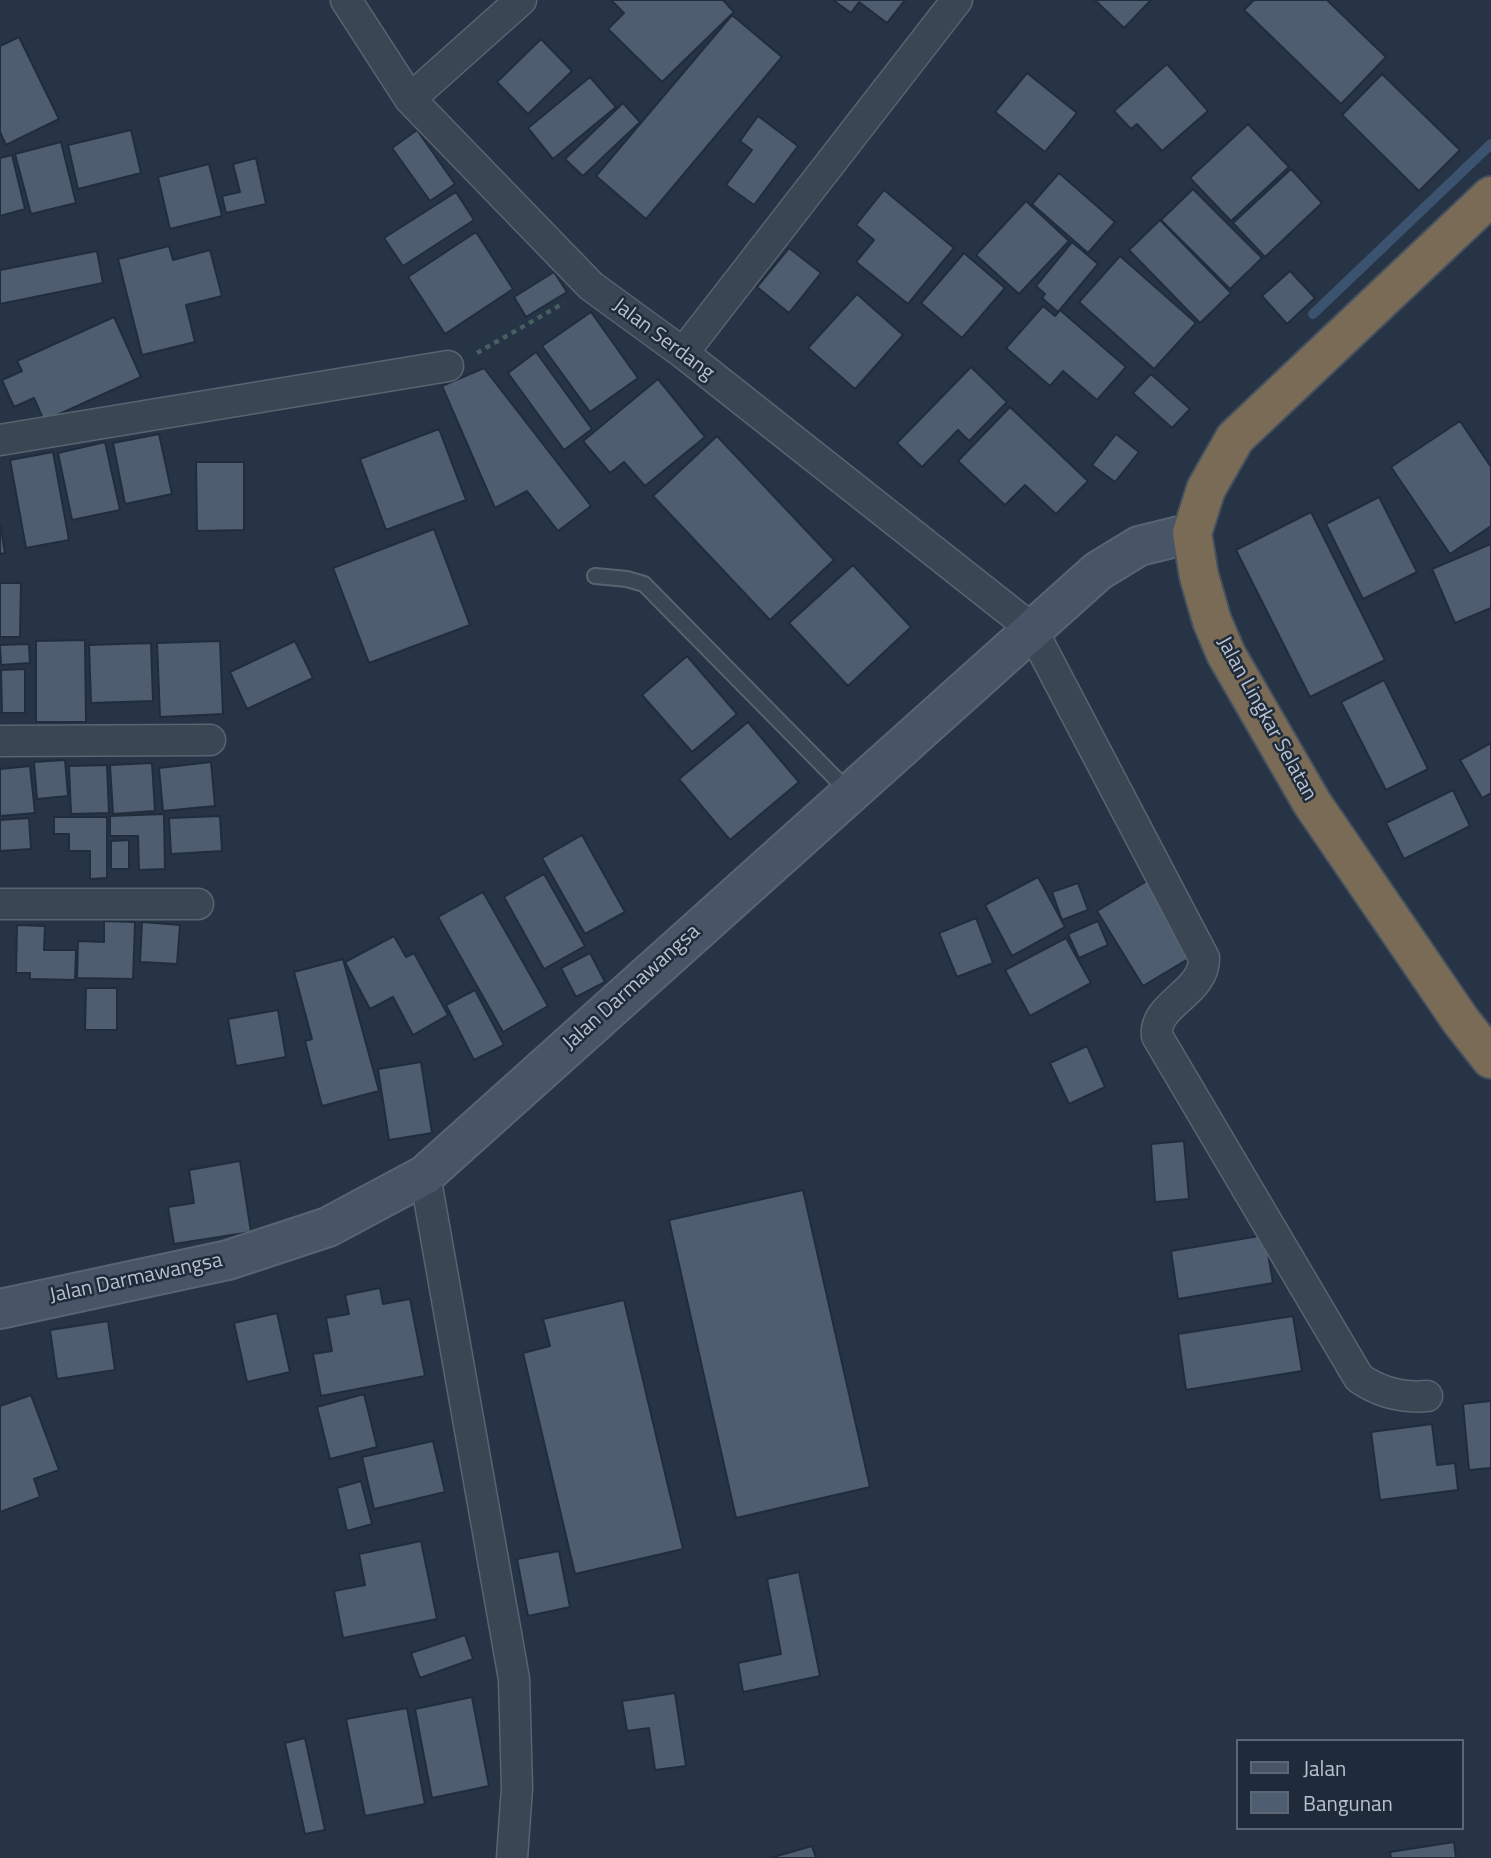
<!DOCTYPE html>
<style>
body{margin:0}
#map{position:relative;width:1491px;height:1858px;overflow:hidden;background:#263445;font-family:"Titillium Web",sans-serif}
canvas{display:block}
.legend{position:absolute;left:1236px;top:1739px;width:228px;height:91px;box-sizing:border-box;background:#1f2b3a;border:2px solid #5c6775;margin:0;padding:9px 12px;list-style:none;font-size:21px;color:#b8c1ce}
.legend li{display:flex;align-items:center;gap:14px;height:35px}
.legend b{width:35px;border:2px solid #5c6775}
</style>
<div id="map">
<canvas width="1491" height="1858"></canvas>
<ul class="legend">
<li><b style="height:9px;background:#485567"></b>Jalan</li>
<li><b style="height:19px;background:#4f5d70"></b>Bangunan</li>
</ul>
</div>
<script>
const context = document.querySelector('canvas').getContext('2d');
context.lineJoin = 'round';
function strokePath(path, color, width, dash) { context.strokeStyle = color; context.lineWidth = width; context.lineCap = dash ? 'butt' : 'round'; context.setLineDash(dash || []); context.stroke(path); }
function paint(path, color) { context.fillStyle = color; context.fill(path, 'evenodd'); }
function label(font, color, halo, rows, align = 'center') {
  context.font = font + ' "Titillium Web",sans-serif'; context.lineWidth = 5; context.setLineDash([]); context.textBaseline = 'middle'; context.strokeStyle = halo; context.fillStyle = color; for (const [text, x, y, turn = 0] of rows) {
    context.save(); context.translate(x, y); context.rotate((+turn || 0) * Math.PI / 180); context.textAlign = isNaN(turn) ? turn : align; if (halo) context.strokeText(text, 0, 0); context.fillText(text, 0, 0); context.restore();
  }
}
const stream = new Path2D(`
 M1313 314 1491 144`);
const building = new Path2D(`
 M611 0H723L734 12 662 82 608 29 624 13Z
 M833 0H905L887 23 859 2 851 13Z
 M1095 0H1151L1124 28Z
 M1254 0H1327L1386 57 1341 104 1244 10Z
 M732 15 782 57 646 219 596 176Z
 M19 37 59 119 6 145 0 132V46Z
 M541 39 572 71 528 114 497 82Z
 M1167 64 1208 111 1162 151 1137 124 1131 129 1114 111Z
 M1027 73 1077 113 1045 152 995 112Z
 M1382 74 1460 150 1419 191 1342 115Z
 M590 77 616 107 553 159 528 128Z
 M623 103 640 122 583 176 565 159Z
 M758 116 798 146 754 205 726 185 752 150 740 141Z
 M1248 124 1289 167 1231 221 1190 178Z
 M131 130 141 173 78 189 68 145Z
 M417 130 455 184 430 201 392 148Z
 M61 142 76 203 31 214 15 154Z
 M12 155 25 209 0 216V158Z
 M256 158 266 204 226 213 222 196 240 192 233 164Z
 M209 164 222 216 170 229 158 177Z
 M1291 169 1322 203 1265 257 1233 223Z
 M1059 173 1115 222 1088 253 1032 204Z
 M1193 189 1262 258 1230 289 1161 220Z
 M884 190 954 248 908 304 856 262 874 240 856 225Z
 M456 192 474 220 403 266 384 238Z
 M1026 201 1069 241 1019 294 976 255Z
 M1160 220 1231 293 1200 323 1129 250Z
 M476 232 513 289 445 334 408 277Z
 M1072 242 1098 264 1058 312 1042 298 1045 294 1036 286Z
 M169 246 173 260 210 250 222 296 186 305 195 342 142 355 118 259Z
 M789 248 821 273 789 313 757 287Z
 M97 251 103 283 0 304V270Z
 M964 253 1005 288 962 338 921 303Z
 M1120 256 1196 323 1154 369 1079 302Z
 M1290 271 1315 298 1287 324 1262 296Z
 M554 272 567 292 526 317 514 297Z
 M857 294 903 335 855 389 808 348Z
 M1043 306 1055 316 1060 310 1126 367 1097 400 1063 371 1050 386 1006 348Z
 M591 312 638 378 590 412 542 346Z
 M114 317 141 377 44 421 34 398 14 407 2 380 22 371 17 361Z
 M536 352 592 429 564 450 508 373Z
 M971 367 1007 402 969 441 958 430 922 467 897 443Z
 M484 368 591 506 558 531 527 491 495 508 442 386Z
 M1151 374 1190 409 1172 428 1133 393Z
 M658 379 705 437 645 486 624 462 610 473 583 441Z
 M1010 407 1088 481 1056 514 1025 485 1005 505 958 461Z
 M1460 421 1491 467V526L1450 554 1391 467Z
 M439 429 466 500 386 530 360 459Z
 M159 434 172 494 125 504 113 443Z
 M1116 434 1139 452 1115 482 1092 465Z
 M717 436 834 560 770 620 653 496Z
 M105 442 120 510 72 520 58 453Z
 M53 452 69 540 26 548 10 460Z
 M196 462H244V530L197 531Z
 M1379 497 1417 572 1363 599 1326 524Z
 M1311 512 1385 660 1310 697 1236 550Z
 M0 523 5 553 0 554Z
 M434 529 470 625 369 663 333 568Z
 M1491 544V608L1455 623 1432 569Z
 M853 565 911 627 848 686 789 623Z
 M0 583H21L20 637H0Z
 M85 640 86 722H36V641Z
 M220 641 223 714 160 717 157 643Z
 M295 641 313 678 247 709 230 672Z
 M151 643 153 701 91 703 89 645Z
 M29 644 30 663 1 665 0 645Z
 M687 656 737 714 692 752 642 695Z
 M25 669V713H2L1 670Z
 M1384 680 1428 769 1386 790 1341 702Z
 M748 722 799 782 730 840 679 779Z
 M1491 743V793L1482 798 1460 760Z
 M65 760 68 796 37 799 34 762Z
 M211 762 215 806 163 811 159 768Z
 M152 763 155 811 113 814 110 765Z
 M107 765 109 813 71 814 69 766Z
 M30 766 35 813 0 816V769Z
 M1453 790 1470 826 1404 859 1386 823Z
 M164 814 165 869 139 870 138 836H110V816Z
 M220 816 222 851 171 854 169 818Z
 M54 817H107V878L90 879V851H69V834H54Z
 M29 818 31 849 0 851V820Z
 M582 835 625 912 585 934 542 858Z
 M129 840V869H111V841Z
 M544 874 585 946 544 969 504 897Z
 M1038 877 1065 927 1012 956 985 905Z
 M1152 878 1198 953 1143 986 1097 911Z
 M1078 883 1088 910 1062 920 1052 892Z
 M483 892 548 1006 503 1032 438 917Z
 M976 918 993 963 957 977 939 933Z
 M104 921 135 922 133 979 77 978 78 941 104 942Z
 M1098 921 1108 945 1079 958 1068 934Z
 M142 922 180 925 177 964 140 962Z
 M17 925 45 926 44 950H76L75 980 30 979V973H16Z
 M394 936 406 957 414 953 448 1015 413 1035 393 997 370 1009 345 962Z
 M1066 938 1091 983 1030 1016 1005 970Z
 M590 953 605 982 576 997 561 968Z
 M343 959 379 1091 322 1106 305 1041 312 1039 294 972Z
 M86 988H117V1030H85Z
 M475 990 504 1045 474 1060 446 1005Z
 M278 1010 286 1057 236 1066 228 1019Z
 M1087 1046 1105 1087 1069 1104 1050 1063Z
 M421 1062 432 1133 389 1140 378 1069Z
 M1184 1141 1189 1199 1155 1202 1151 1144Z
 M240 1161 251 1232 174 1244 168 1207 194 1203 189 1170Z
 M803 1190 870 1487 736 1518 669 1220Z
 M1265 1235 1273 1283 1178 1299 1171 1251Z
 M380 1288 383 1304 410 1299 425 1376 321 1396 313 1354 332 1351 326 1318 349 1314 345 1295Z
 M624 1300 683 1549 575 1574 523 1353 550 1346 543 1319Z
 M277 1313 290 1372 247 1382 234 1323Z
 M1293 1316 1302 1371 1186 1390 1178 1334Z
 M108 1321 115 1370 57 1379 50 1330Z
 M364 1394 377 1447 330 1459 317 1407Z
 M31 1395 59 1470 34 1479 40 1497 0 1512V1406Z
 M1491 1401V1468L1469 1470 1463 1404Z
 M1432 1424 1437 1465 1455 1463 1458 1490 1380 1500 1371 1432Z
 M433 1441 445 1492 374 1509 362 1457Z
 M361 1481 372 1524 347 1531 337 1488Z
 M421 1541 437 1619 343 1638 334 1591 365 1585 359 1554Z
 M559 1551 570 1607 528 1616 517 1559Z
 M799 1572 820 1676 743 1692 738 1663 781 1654 767 1579Z
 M465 1635 473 1659 420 1678 411 1653Z
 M675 1693 686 1766 655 1770 649 1728 627 1731 622 1701Z
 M472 1697 489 1786 432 1798 415 1709Z
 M407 1708 425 1804 365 1816 346 1719Z
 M305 1738 325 1830 305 1834 285 1743Z
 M1454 1842 1456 1858H1391L1390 1852Z
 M812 1846 816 1858H770Z`);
const path = new Path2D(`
 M477 353 564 303`);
const lane = new Path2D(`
 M595 576 627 579 644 584 849 792`);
const street = new Path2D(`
 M346 0 410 99 591 286 683 353 1031 628 1204 958C1205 993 1153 1004 1157 1036L1359 1378C1379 1392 1403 1398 1427 1396
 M410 99 521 0
 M683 353 957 0
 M0 440 448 366
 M0 741 210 740
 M0 904H198
 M425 1175 514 1679 517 1788 512 1858`);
const secondary = new Path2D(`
 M0 1309 228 1260 328 1227 425 1175 1098 571 1139 546 1192 533`);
const highway = new Path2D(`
 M1491 196 1235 438 1206 489 1192 533 1199 576 1212 621 1226 654 1312 803 1461 1021 1491 1059`);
const streetNames = [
 ["Jalan Serdang",663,340,37],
 ["Jalan Lingkar Selatan",1266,719,61],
 ["Jalan Darmawangsa",632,988,-42],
 ["Jalan Darmawangsa",136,1279,-12]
];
strokePath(stream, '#3b536e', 10);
paint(building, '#4f5d70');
strokePath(building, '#212d3c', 2);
strokePath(lane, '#596471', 18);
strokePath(street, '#596471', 33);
strokePath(secondary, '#596471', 42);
strokePath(highway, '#45515f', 42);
strokePath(path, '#466062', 4.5, [5, 5]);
strokePath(lane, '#3a4654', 14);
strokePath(street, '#3a4654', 30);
strokePath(secondary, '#485567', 38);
strokePath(highway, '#7a6b57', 38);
label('21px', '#b8c1ce', '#1f2b3a', streetNames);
</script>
